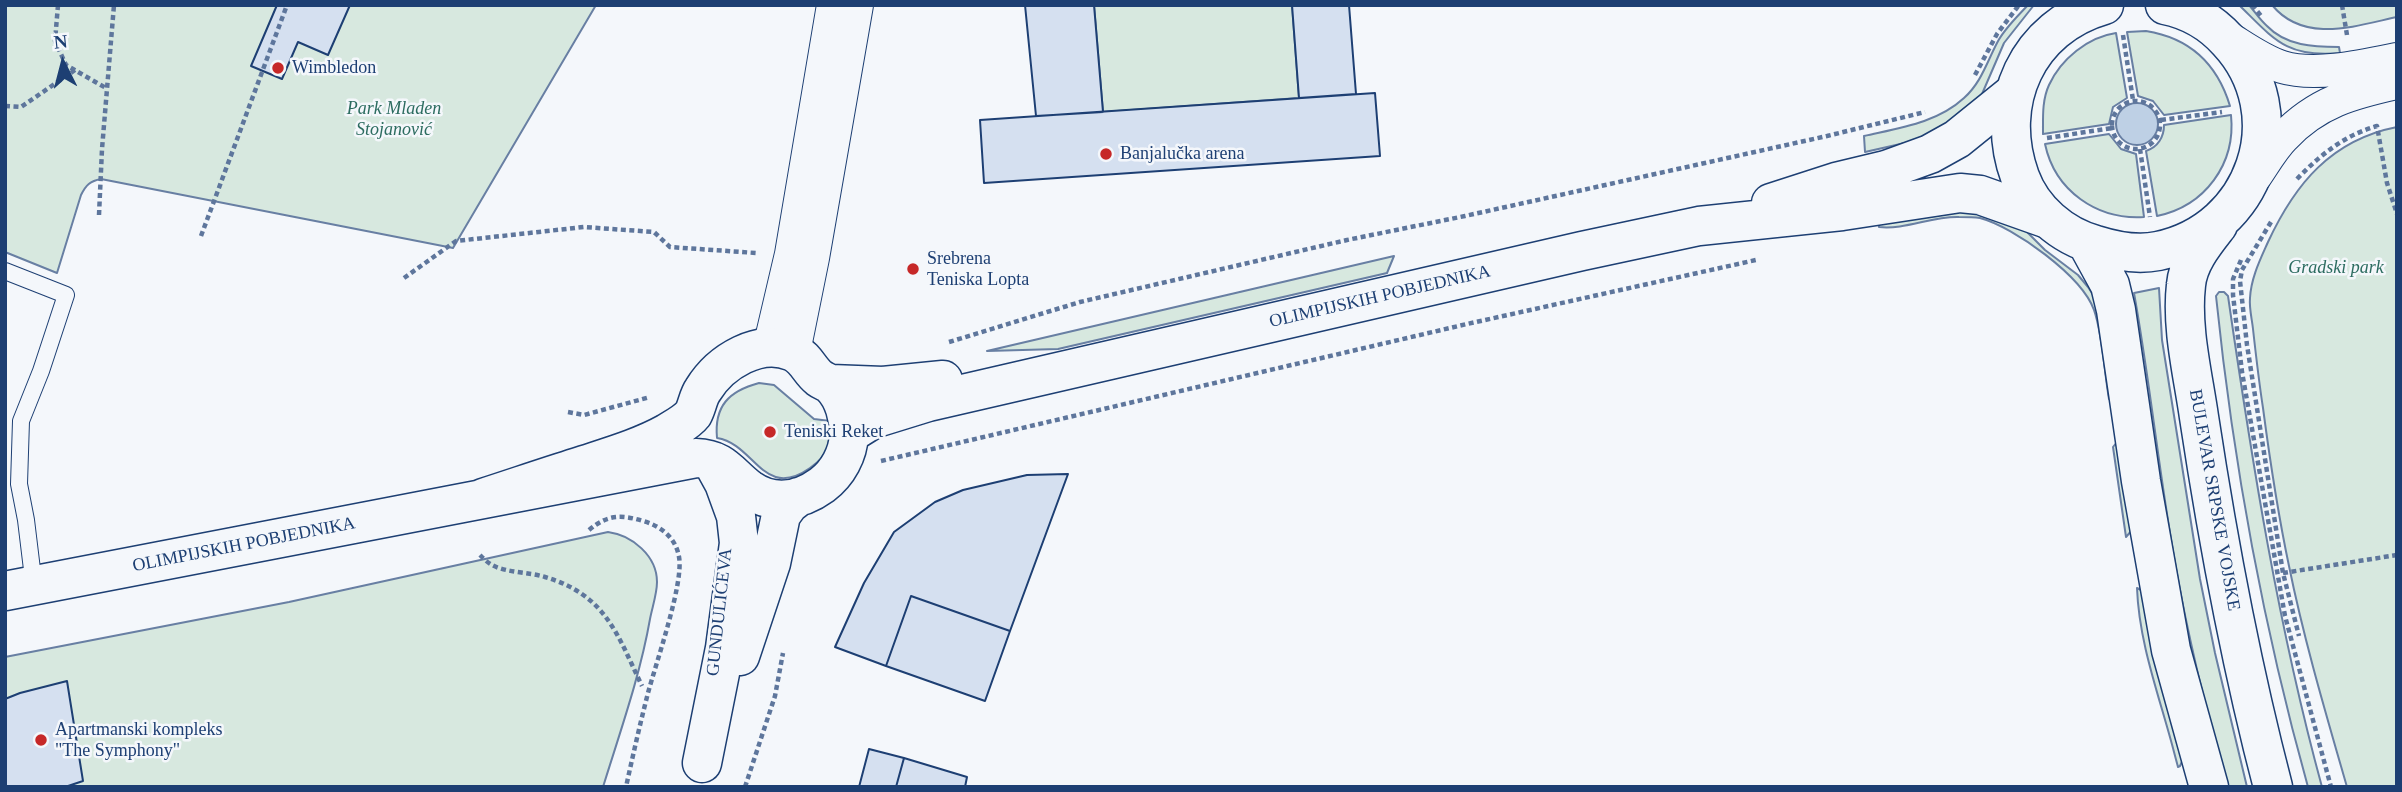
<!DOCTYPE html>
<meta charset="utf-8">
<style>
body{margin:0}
#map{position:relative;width:2402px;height:792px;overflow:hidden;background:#f4f7fb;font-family:Georgia,serif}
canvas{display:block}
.frame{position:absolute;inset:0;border:7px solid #1d3f73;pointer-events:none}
.north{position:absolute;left:28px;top:28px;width:70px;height:70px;-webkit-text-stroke:5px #f4f7fb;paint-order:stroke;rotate:354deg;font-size:19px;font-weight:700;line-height:28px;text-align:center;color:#1d3f73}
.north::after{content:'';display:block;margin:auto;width:24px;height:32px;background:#1d3f73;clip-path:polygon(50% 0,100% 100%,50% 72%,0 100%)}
</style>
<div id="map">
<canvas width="2402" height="792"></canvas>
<div class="frame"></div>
<div class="north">N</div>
</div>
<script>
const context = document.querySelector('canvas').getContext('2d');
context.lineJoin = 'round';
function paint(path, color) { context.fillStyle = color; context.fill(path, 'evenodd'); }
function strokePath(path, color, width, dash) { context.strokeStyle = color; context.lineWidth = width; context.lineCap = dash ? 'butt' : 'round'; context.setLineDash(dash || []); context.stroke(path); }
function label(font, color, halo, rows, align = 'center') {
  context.font = font + ' Georgia,serif'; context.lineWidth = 5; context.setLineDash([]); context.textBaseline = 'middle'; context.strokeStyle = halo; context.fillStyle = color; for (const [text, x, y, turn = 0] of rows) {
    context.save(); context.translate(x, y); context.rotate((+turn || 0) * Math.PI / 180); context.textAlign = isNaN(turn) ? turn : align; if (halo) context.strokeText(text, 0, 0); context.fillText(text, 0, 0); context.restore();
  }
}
const green = new Path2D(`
 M5 5H596L453 248 101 179C90 181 86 185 81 195L57 273 5 252Z
 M1094 5H1292L1299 98 1103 112Z
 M2028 5H2034L2004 43 1982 94 1963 116 1918 140 1865 152 1864 136C1899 128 1937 123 1964 98 1981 83 1987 62 1997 43 2004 29 2017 17 2028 5Z
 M2239 5H2249C2255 12 2260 20 2267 26 2286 46 2314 47 2339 47L2340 53C2286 58 2274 39 2239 5Z
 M2272 5H2397V17C2355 26 2304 44 2272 5Z
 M2146 31C2190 38 2217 63 2230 106L2164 115 2153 101 2138 96 2127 32Z
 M2116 33 2127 98 2113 107 2109 124 2043 134C2043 117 2042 100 2049 85 2061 59 2088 37 2116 33Z
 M2231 115C2236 164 2205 206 2157 216L2146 151C2158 147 2164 137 2164 125Z
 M2397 127V787H2347C2326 714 2304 640 2289 566 2278 514 2270 461 2263 408 2259 382 2256 356 2253 329 2252 319 2249 308 2250 298 2251 278 2260 260 2268 242 2295 184 2331 140 2397 127Z
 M2109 134 2121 149 2136 154 2144 217C2097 220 2055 191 2045 144Z
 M1967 204 2023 228 2045 250 2078 275 2088 287 2097 301 2120 391 2109 399C2104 371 2103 336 2094 310 2082 276 2014 227 1980 218 1973 217 1965 217 1959 217 1932 216 1905 230 1879 227L1878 220Z
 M1394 256 1387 273 1058 349 987 351Z
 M2159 288 2162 340 2200 579 2215 653 2247 787H2226C2207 712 2188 638 2175 563 2159 473 2150 382 2134 293Z
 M2219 292H2224L2228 296C2252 462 2278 626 2322 787H2308C2263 626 2233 462 2216 296Z
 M759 383 774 385 814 419 830 421C830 443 830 454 810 468 763 501 755 444 717 438 714 406 729 391 759 383Z
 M2117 442 2133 529 2126 537 2113 447Z
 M608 532C632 535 657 556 657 582 657 594 652 608 650 619 640 676 620 732 603 787H5V657L289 602Z
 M2137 588 2145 592 2184 757 2180 766 2178 767 2174 752C2160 698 2139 644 2137 588Z`);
const water = new Path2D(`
 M2116 124a21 21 0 1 1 42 0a21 21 0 1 1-42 0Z`);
const building = new Path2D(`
 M277 5H350L328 55 298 42 282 79 251 66Z
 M1025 5H1094L1103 112 1036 116Z
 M1292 5H1349L1356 94 1299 98Z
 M1375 93 1380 156 984 183 980 120Z
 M1068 474 1010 631 911 596 886 666 835 647 864 583 894 532 935 502 963 490 1027 475Z
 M911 596 1010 631 985 701 886 666Z
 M67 681 83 781 65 787H5V699L20 693Z
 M869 749 904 758 896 787H859Z
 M904 758 967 777 965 787H896Z`);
const path = new Path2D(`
 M58 5 55 41 66 65 106 88
 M2252 5 2262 17
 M2342 5 2347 35
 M2123 35 2133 100
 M1975 75 1997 34 2019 5
 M2112 125a24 24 0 1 1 48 0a24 24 0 1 1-48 0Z
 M5 106 21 107 75 70
 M2161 120 2222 112
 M2047 138 2112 128
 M2140 149 2150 217
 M2297 179C2320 155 2345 135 2377 126L2387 183 2397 214
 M99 215 102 149 114 5
 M2271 222 2242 270 2240 281 2247 345 2283 573 2299 636
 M201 236 287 5
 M2241 260 2233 279V295L2242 372 2285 616 2331 787
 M404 278 456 241 584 227 654 232 670 247 756 253
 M949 342 1080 302 1347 240 1465 216 1827 136 1925 112
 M568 412 584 415 650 397
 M881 461 1467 324 1756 260
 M589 530C607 515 620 514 643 521 661 526 676 538 679 557 684 583 656 663 648 693 640 724 633 755 626 787
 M480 555C483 558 488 563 492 565 507 573 529 572 545 577 606 595 617 634 642 686
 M2283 573 2397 555
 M745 787 775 696 783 653`);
const lane = new Path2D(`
 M5 271 66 295 41 371 21 421 19 484 26 520 34 586`);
const street = new Path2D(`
 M2229 38C2245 48 2263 61 2282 67 2315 77 2363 66 2397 59
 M2255 177C2264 164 2273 148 2284 137 2317 102 2352 93 2397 83
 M769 348 791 254 833 5
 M794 352 813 258 857 5`);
const secondary = new Path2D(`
 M1771 203 1836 182 1886 170 1930 154 1957 139 2014 93
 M831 384 883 386 943 380
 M849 434 873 419 928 402 1582 251 1699 226 1842 211 1960 193 1980 195 2045 218
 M5 591 696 458C724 459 729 474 749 489 773 506 800 501 822 485 838 473 848 454 849 435 849 418 844 398 832 386 828 382 823 381 819 378 809 370 806 358 793 352 760 337 720 362 703 390 698 397 697 407 693 414 687 422 675 428 667 433 640 448 608 457 578 467 546 477 514 488 483 498
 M740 656 771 563 781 515 789 504 798 497
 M702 763 725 648 739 543 736 516 724 483 713 463`);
const primary = new Path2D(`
 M2104 5C2027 27 1993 103 2020 177 2032 210 2062 236 2096 245 2115 251 2138 255 2158 251 2256 231 2296 114 2228 41 2211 22 2190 10 2165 5
 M2218 225C2204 243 2188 262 2186 285 2181 328 2193 375 2199 417 2218 542 2241 665 2273 787
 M2087 243 2110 285 2116 310 2141 481 2171 650 2209 787`);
const markers = [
 [278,68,7,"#c62828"],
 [1106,154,7,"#c62828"],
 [913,269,7,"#c62828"],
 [770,432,7,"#c62828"],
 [41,740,7,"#c62828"]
];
const poiNames = [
 ["Wimbledon",292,68],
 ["Banjalučka arena",1120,154],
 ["Srebrena",927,259],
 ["Teniska Lopta",927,280],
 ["Teniski Reket",784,432],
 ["Apartmanski kompleks",55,730],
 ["\"The Symphony\"",55,751]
];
const parkNames = [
 ["Park Mladen",394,109],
 ["Stojanović",394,130],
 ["Gradski park",2336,268]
];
const streetNames = [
 ["OLIMPIJSKIH POBJEDNIKA",1380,297,-13],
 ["BULEVAR SRPSKE VOJSKE",2214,500,80],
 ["OLIMPIJSKIH POBJEDNIKA",244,545,-11],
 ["GUNDULIĆEVA",720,612,-84]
];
paint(green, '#d7e8df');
strokePath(green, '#687fa3', 2);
paint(water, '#bed0e5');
strokePath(water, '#687fa3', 2);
paint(building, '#d5e0f0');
strokePath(building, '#1d3f73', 2);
strokePath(lane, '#1d3f73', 18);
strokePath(street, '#1d3f73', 34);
strokePath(secondary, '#1d3f73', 41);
strokePath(primary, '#1d3f73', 41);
strokePath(path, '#5e769c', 4.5, [5, 3.5]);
strokePath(lane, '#f4f7fb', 16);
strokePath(street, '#f4f7fb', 32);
strokePath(secondary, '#f4f7fb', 38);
strokePath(primary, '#f4f7fb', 38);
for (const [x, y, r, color] of markers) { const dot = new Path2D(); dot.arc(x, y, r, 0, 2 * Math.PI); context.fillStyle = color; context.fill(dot); strokePath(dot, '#f4f7fb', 2.5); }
label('18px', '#1d3f73', '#f4f7fb', poiNames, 'left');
label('italic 18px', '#2c6c60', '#f4f7fb', parkNames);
label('18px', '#1d3f73', '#f4f7fb', streetNames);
</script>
